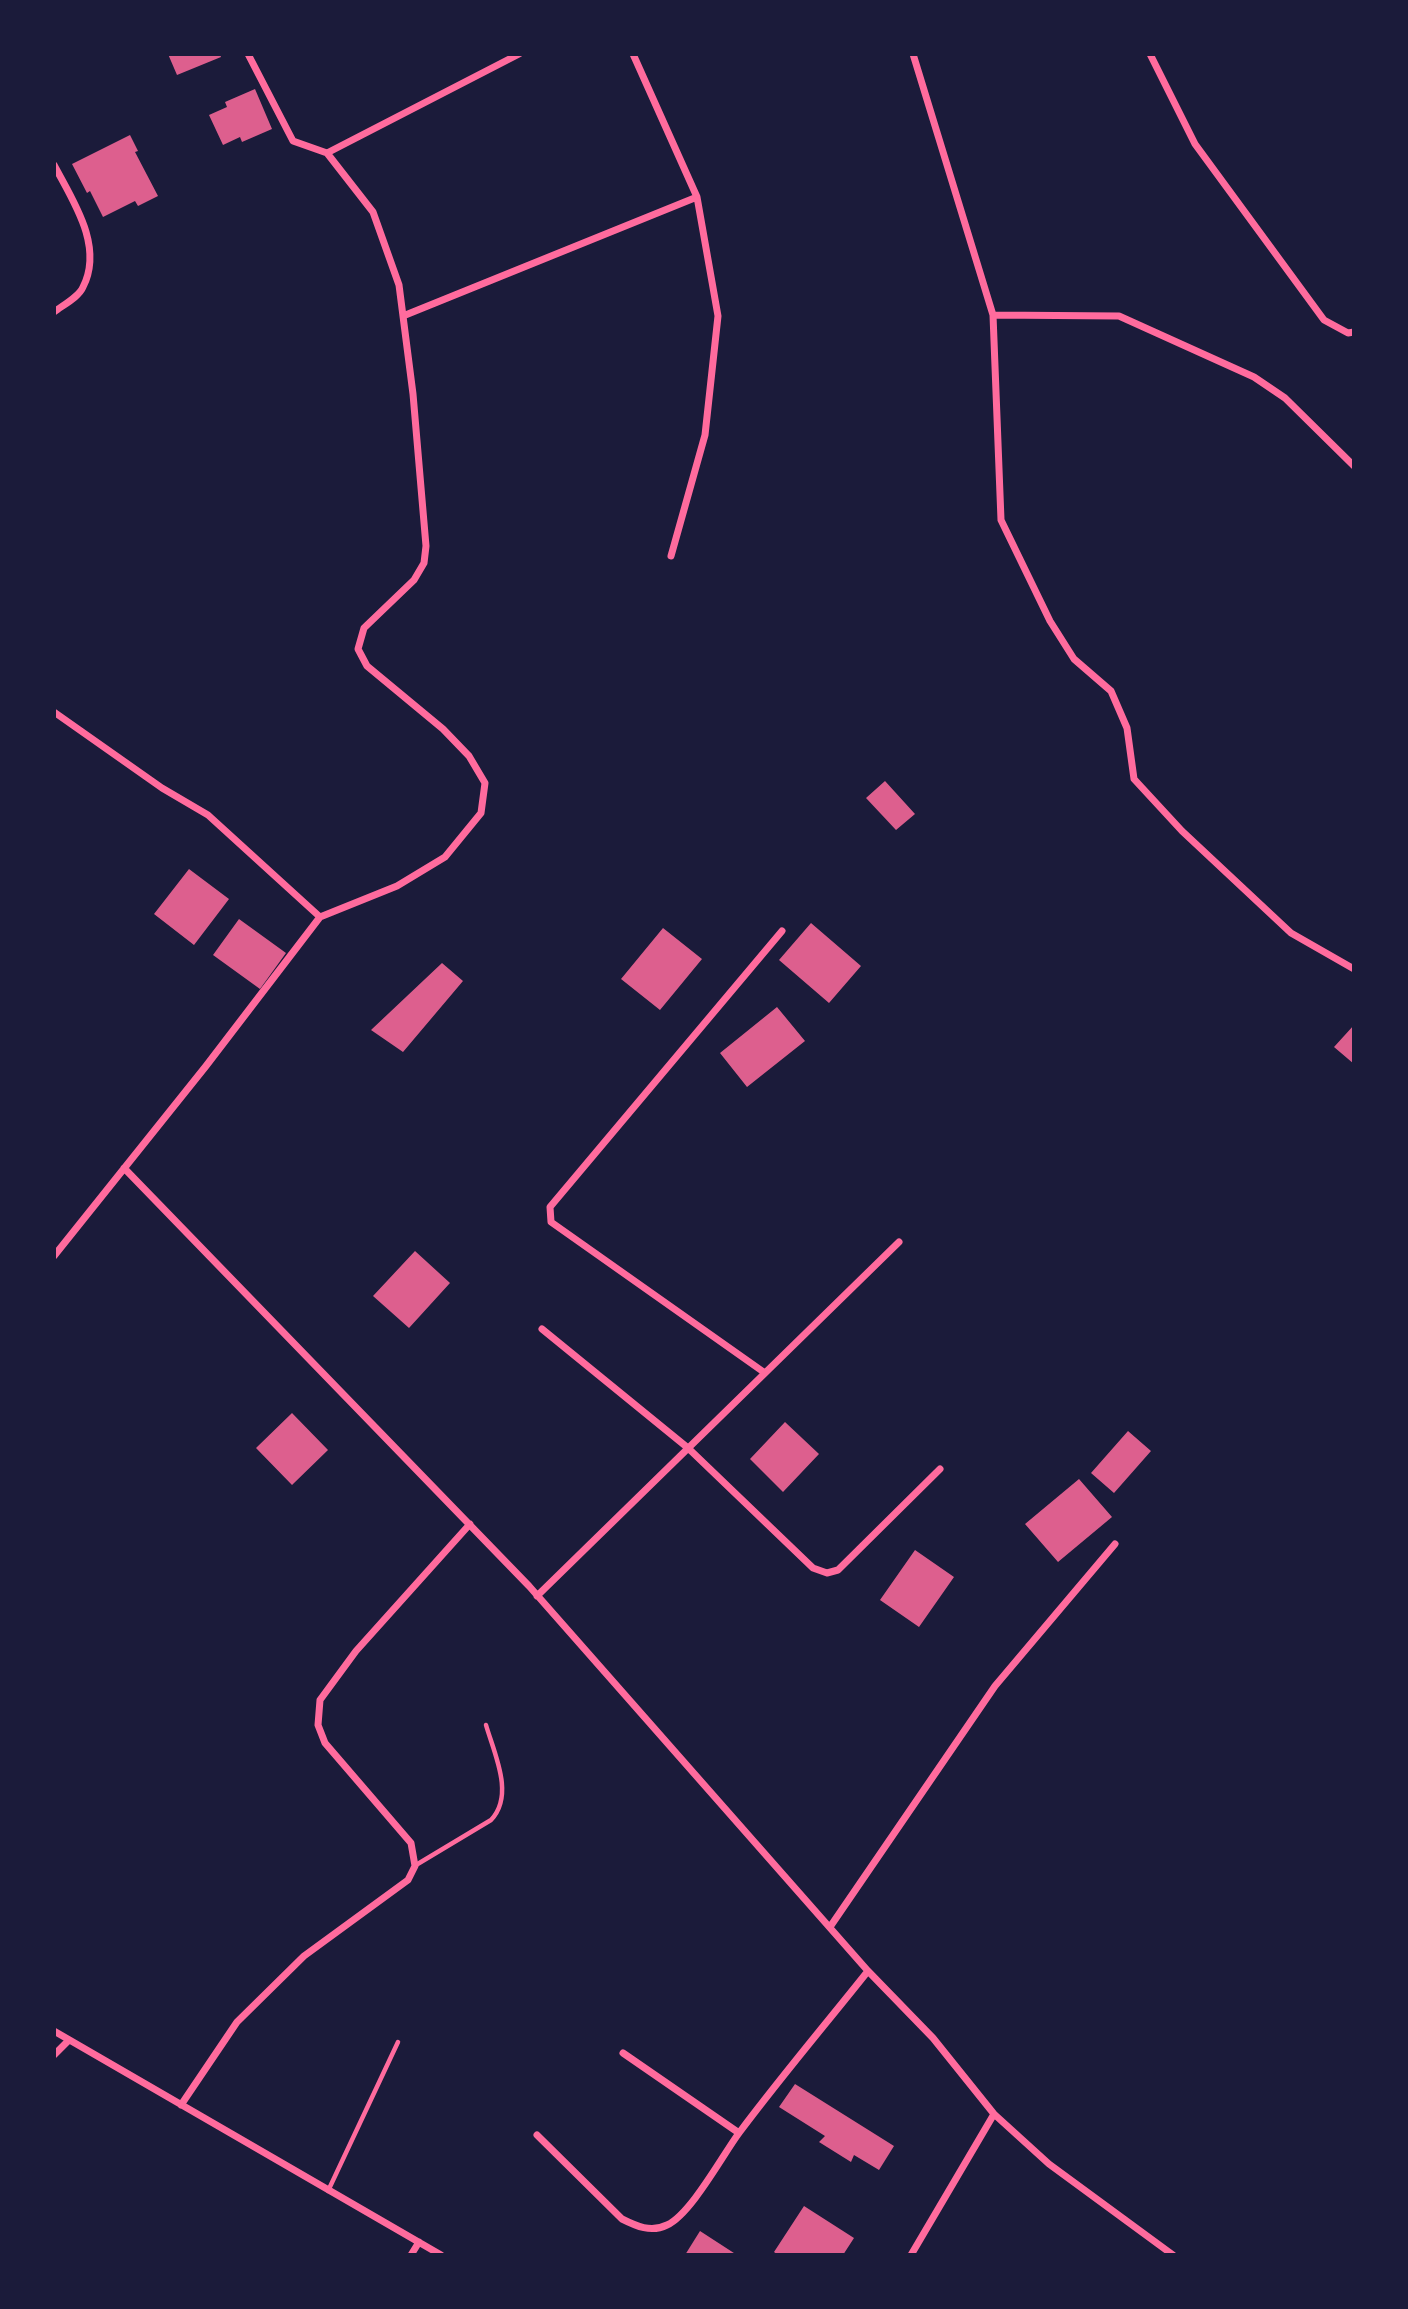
<!DOCTYPE html>
<style>
body{margin:0}
#map{position:relative;width:1408px;height:2309px;overflow:hidden;background:#1b1b3a;font-family:"Varela Round",sans-serif}
canvas{display:block}
.frame{position:absolute;inset:0;border:56px solid #1b1b3a;pointer-events:none}
</style>
<div id="map">
<canvas width="1408" height="2309"></canvas>
<div class="frame"></div>
</div>
<script>
const context = document.querySelector('canvas').getContext('2d');
context.lineJoin = 'round';
function paint(path, color) { context.fillStyle = color; context.fill(path, 'evenodd'); }
function strokePath(path, color, width, dash) { context.strokeStyle = color; context.lineWidth = width; context.lineCap = dash ? 'butt' : 'round'; context.setLineDash(dash || []); context.stroke(path); }
const building = new Path2D(`
 M168 54H220L221 57 177 75Z
 M255 89 272 129 242 142 240 137 223 145 209 115 227 107 225 102Z
 M130 135 138 151 135 152 158 196 138 206 135 201 103 217 90 191 87 193 72 164Z
 M885 781 915 814 896 830 866 798Z
 M189 869 229 899 194 945 154 914Z
 M239 919 286 953 260 989 213 955Z
 M811 923 861 966 829 1003 779 960Z
 M663 928 702 959 660 1010 621 979Z
 M442 963 463 981 403 1052 371 1030Z
 M777 1007 805 1041 747 1087 720 1053Z
 M1354 1025V1064L1334 1047Z
 M415 1251 450 1283 409 1328 373 1296Z
 M292 1413 328 1450 292 1485 256 1448Z
 M785 1422 819 1454 783 1492 750 1459Z
 M1128 1431 1151 1451 1114 1493 1091 1473Z
 M1079 1479 1112 1517 1058 1562 1025 1524Z
 M915 1550 954 1577 919 1627 880 1600Z
 M795 2084 894 2146 879 2170 854 2155 851 2162 819 2142 825 2136 779 2107Z
 M804 2206 854 2238 843 2255H778L774 2252Z
 M700 2231 737 2255H685Z`);
const service = new Path2D(`
 M416 1865 491 1820C515 1795 494 1753 486 1725
 M328 2191 398 2042`);
const minor = new Path2D(`
 M248 54 293 141 327 153 373 212 399 285 413 394 426 546 424 563 414 580 364 628 358 649 367 666 443 729 469 756 485 783 481 813 445 857 397 886 320 917
 M633 54 697 197 718 316 705 435 671 556
 M913 54 993 315 1119 316 1254 377 1285 398 1354 466
 M1150 54 1195 144 1324 320 1348 333 1354 332
 M327 153 519 54
 M54 165C73 201 104 246 83 287 79 297 63 305 54 312
 M993 315 1001 520 1050 621 1074 659 1111 691 1127 728 1134 779 1182 831 1291 933 1354 969
 M403 316 697 197
 M54 712 162 788 208 815 320 917 206 1066 54 1256
 M124 1168 529 1586 868 1971 933 2038 994 2114 1049 2164 1173 2255
 M542 1329 688 1448 813 1568 827 1573 838 1570 940 1469
 M765 1373 551 1222 550 1207 782 931
 M537 1596 899 1242
 M830 1927 995 1686 1115 1544
 M54 2031 441 2255
 M623 2053 739 2133
 M54 2055 69 2040
 M181 2105 237 2022 304 1956 408 1880 415 1866 411 1843 325 1743 318 1725 320 1700 356 1651 470 1524
 M537 2135 622 2219C636 2226 651 2233 667 2225 691 2214 722 2156 739 2133 780 2078 825 2025 868 1971
 M411 2255 419 2242
 M911 2255 994 2114`);
paint(building, '#dd5f8e');
strokePath(service, '#ff6b9d', 4.5);
strokePath(minor, '#ff6b9d', 7);
</script>
